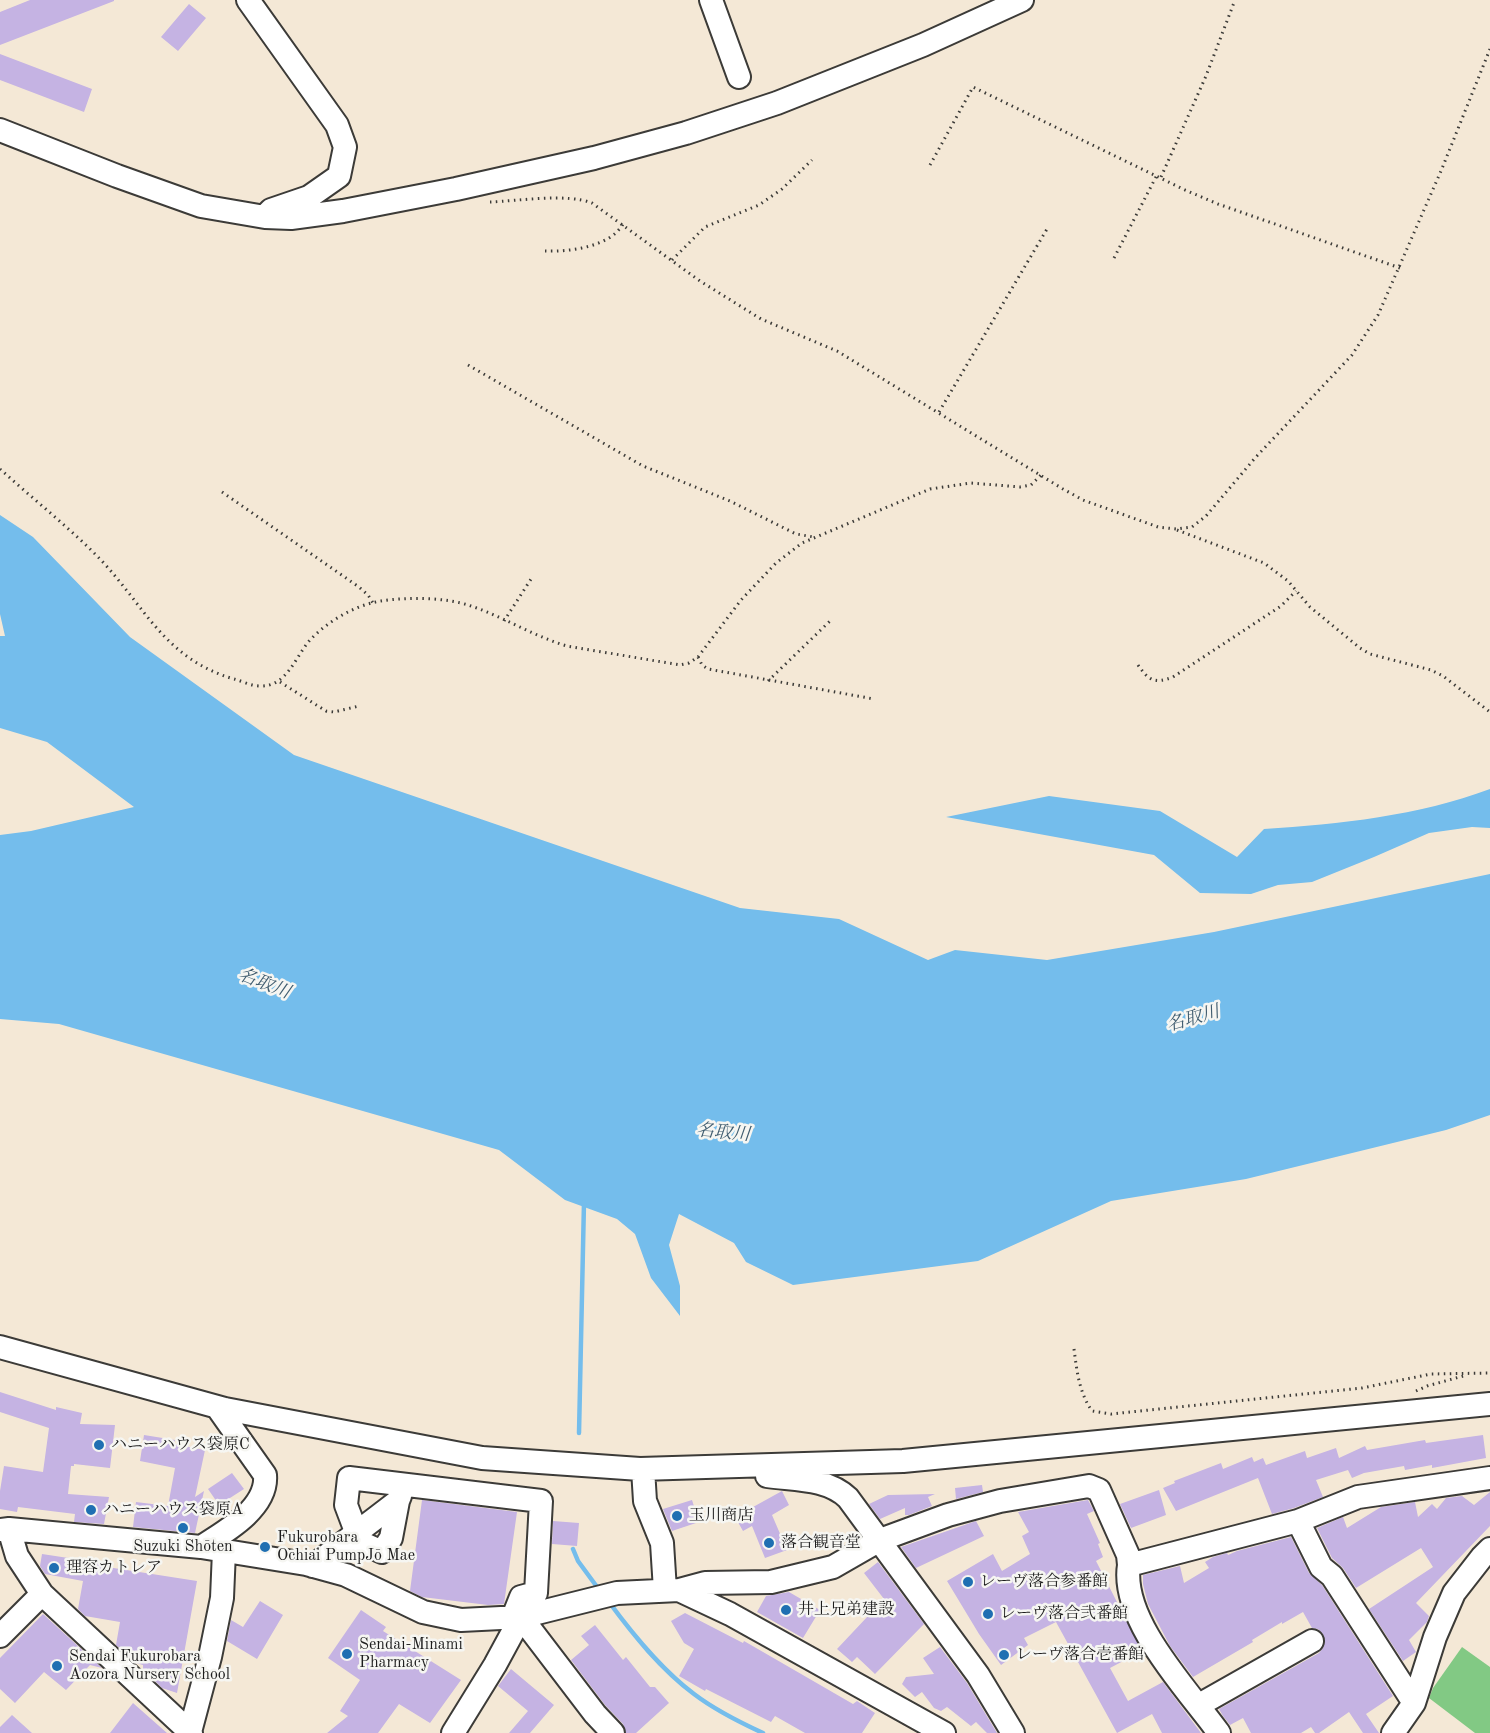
<!DOCTYPE html>
<meta charset="utf-8">
<style>
body{margin:0}
canvas{display:block;background:#f4e8d6}
</style>
<canvas width="1490" height="1733"></canvas>
<script>
const context = document.querySelector('canvas').getContext('2d');
context.lineJoin = 'round';
function paint(path, color) { context.fillStyle = color; context.fill(path, 'evenodd'); }
function strokePath(path, color, width, dash) { context.strokeStyle = color; context.lineWidth = width; context.lineCap = dash ? 'butt' : 'round'; context.setLineDash(dash || []); context.stroke(path); }
function label(font, color, halo, rows, align = 'center') {
  context.font = font + ' "Old Standard TT","Noto Serif JP",serif'; context.lineWidth = 5; context.setLineDash([]); context.textBaseline = 'middle'; context.strokeStyle = halo; context.fillStyle = color; for (const [text, x, y, turn = 0] of rows) {
    context.save(); context.translate(x, y); context.rotate((+turn || 0) * Math.PI / 180); context.textAlign = isNaN(turn) ? turn : align; if (halo) context.strokeText(text, 0, 0); context.fillText(text, 0, 0); context.restore();
  }
}
const green = new Path2D(`
 M1462 1647 1490 1667V1733H1475L1429 1698 1433 1688Z`);
const water = new Path2D(`
 M0 515 33 537 130 637 294 755 740 908 839 919 928 960 955 950 1047 960 1214 932 1490 874V1115L1446 1130 1246 1179 1111 1201 978 1261 793 1285 746 1262 734 1243 679 1214 669 1245 680 1286V1316L651 1278 635 1234 617 1219 565 1200 499 1150 59 1024 0 1019V835L31 831 134 807 47 742 0 728V636H5L0 614Z
 M1490 789V828L1472 827 1429 833 1374 857 1312 882 1278 885 1251 894 1200 893 1154 855 946 817 1049 796 1160 811 1237 857 1264 829C1340 824 1418 816 1490 789Z`);
const stream = new Path2D(`
 M579 1433 584 1202
 M573 1549 578 1561 600 1591
 M609 1602C634 1636 661 1669 694 1694 715 1710 739 1722 763 1733`);
const building = new Path2D(`
 M30 0H114V1L0 45V12Z
 M189 4 206 18 178 51 161 37Z
 M0 54 92 89 84 112 0 80Z
 M0 1392 56 1410V1407L82 1413 80 1424 115 1425 110 1468 74 1464V1466H71L68 1494 109 1497 104 1524 74 1522 75 1514 18 1507 17 1512 0 1509V1491L4 1466 43 1472 49 1428 0 1412Z
 M144 1435 175 1440 174 1444 205 1450 195 1497 204 1491 195 1533 133 1527 136 1502 168 1506 175 1468 140 1461Z
 M1483 1435 1486 1458 1432 1468V1465L1405 1470 1404 1466 1364 1473 1352 1478 1348 1470 1316 1480 1323 1497 1294 1508 1272 1514 1258 1478 1176 1511 1163 1488 1175 1483 1174 1481 1221 1463 1223 1469 1252 1457 1254 1462 1263 1458 1266 1465 1305 1451 1307 1458 1336 1448 1339 1458 1365 1446 1367 1450 1425 1440 1426 1443Z
 M232 1473 244 1489 219 1505 208 1489Z
 M982 1485 983 1492 956 1499 955 1488Z
 M1159 1490 1166 1515 1131 1528 1120 1504Z
 M782 1491 789 1505 772 1515 787 1550 765 1558 752 1526 743 1531 735 1517Z
 M1490 1492V1526L1416 1603 1429 1616 1427 1622 1409 1640 1416 1652 1403 1661 1369 1609 1433 1567 1421 1548 1356 1588 1343 1568 1332 1558 1317 1528 1343 1517 1347 1528 1381 1507 1415 1502 1418 1517 1432 1504 1437 1509 1446 1498 1462 1496 1474 1505Z
 M935 1494 928 1497 932 1506 909 1515H905V1508L880 1519 869 1504 888 1495Z
 M422 1500 517 1512 504 1604 488 1605 422 1597 410 1591Z
 M692 1500 699 1522 672 1531 663 1509Z
 M1088 1500 1094 1511 1087 1514 1100 1543 1098 1544 1103 1557 1096 1561 1142 1651 1110 1668 1128 1701 1163 1682 1201 1733H1162L1152 1714 1117 1733 1056 1622 1024 1638 1028 1645 1001 1665 979 1634 947 1581 993 1554 1002 1571 1030 1554 1022 1536 1029 1532 1018 1512Z
 M553 1521 579 1523 577 1546 552 1544Z
 M976 1521 984 1536 916 1568 901 1547Z
 M1291 1537 1309 1573 1322 1585 1393 1696 1366 1714 1379 1733H1363L1349 1712 1319 1733H1315L1311 1727 1301 1733H1251L1243 1718 1230 1725 1223 1716 1219 1709 1319 1653 1323 1648 1325 1641 1323 1634 1318 1629 1312 1628 1303 1612 1282 1624V1622L1252 1640 1253 1642 1193 1677 1170 1646 1148 1604 1143 1584V1575L1180 1566 1184 1583 1209 1568 1205 1562 1213 1557 1227 1553 1228 1555 1237 1551Z
 M42 1554 108 1564 107 1567 197 1581 177 1693 162 1688 143 1669V1665L136 1663 116 1645 120 1622 85 1616 78 1609 83 1581 45 1574 40 1566Z
 M878 1562 924 1624 875 1674 857 1657 852 1662 837 1649 884 1599 864 1573Z
 M789 1592 820 1610 803 1638 757 1612 766 1596Z
 M260 1601 283 1615 257 1659 227 1641 231 1620 243 1627Z
 M361 1610 386 1627 383 1631 461 1680 430 1723 399 1704 378 1733H327L348 1716 340 1711 360 1680 328 1658Z
 M685 1613 743 1643 744 1641 853 1704 857 1701 875 1713 862 1733H805L775 1716 771 1722 706 1689 705 1691 679 1676 694 1649 684 1643 671 1621Z
 M43 1614 102 1668 90 1665 66 1690 44 1672 15 1703 0 1689V1658Z
 M595 1625 623 1660 626 1657 650 1687H655L669 1703 636 1733H626L623 1724 605 1705 571 1660 589 1645 581 1636Z
 M940 1647 967 1683 997 1733H987L976 1722 971 1726 947 1707 941 1711 934 1708 922 1692 915 1697 902 1684 906 1677 934 1674 923 1658Z
 M511 1669 554 1705 530 1733H509L528 1711 498 1686Z
 M133 1703 167 1733H110Z
 M12 1715 32 1733H0V1727Z`);
const path = new Path2D(`
 M930 165 973 87 1185 190 1218 204 1400 268
 M1161 177 1206 76 1235 0
 M490 202C518 201 567 193 592 203L700 281 761 319 837 351 1063 489 1083 500 1158 527 1176 529 1192 527 1206 516 1255 458 1352 355 1378 315 1441 171 1490 49
 M545 251C569 252 610 247 623 224
 M1114 258 1157 175
 M672 260 705 227 759 205 782 189 812 160
 M468 365 643 466 730 501 796 534 814 537
 M939 412 1047 229
 M0 469C33 499 70 528 101 560 146 608 165 659 234 679 242 681 251 686 260 686 287 687 295 657 310 640 328 621 355 605 381 601 406 597 446 597 471 606 504 617 533 636 567 646L680 665 689 663 698 657 702 665 708 669 874 699
 M222 492 359 587 368 595 373 603
 M1177 530 1264 563 1288 581 1310 607 1360 648 1370 654 1431 670 1443 676 1490 712
 M504 621 533 576
 M698 657 741 600 776 563 802 543 930 489 971 483 1020 487 1031 485 1041 475
 M1138 665C1149 681 1155 684 1173 677L1281 606 1296 591
 M768 681 830 621
 M280 682 326 711 334 712 359 706
 M1074 1349C1077 1372 1079 1392 1092 1411L1111 1414 1362 1388 1431 1374 1490 1373
 M1416 1391 1427 1386 1467 1375`);
const minor = new Path2D(`
 M248 0 337 125 345 147 339 176 309 197 271 210 268 213
 M711 0 739 77
 M0 130 117 176 201 206 265 217 291 218 343 211 456 189 594 158 686 133 777 103 923 45 1022 0
 M0 1347 225 1409 482 1458 640 1469 903 1461 1490 1404
 M643 1469 645 1501 662 1543 665 1590
 M767 1476C795 1480 827 1478 848 1498L978 1675 1013 1733
 M398 1501 391 1538 382 1552 360 1542 346 1505 349 1478 541 1501 536 1593 521 1597 513 1617
 M1298 1521 1321 1567 1332 1576 1414 1703
 M9 1529 17 1556 42 1594 191 1733
 M0 1530 9 1529 201 1547 306 1564 346 1575 423 1612 461 1620 521 1617 617 1593 679 1590 730 1614 944 1733
 M201 1547C225 1532 268 1508 265 1475L217 1407
 M313 1566 398 1501 400 1496
 M679 1590 705 1583 771 1582 833 1567 880 1540 948 1515 1000 1501 1089 1486 1099 1490 1128 1555 1129 1565
 M0 1636 42 1594
 M1199 1705 1312 1641
 M190 1732 210 1657 222 1598 224 1551
 M453 1733 495 1665 521 1617 595 1714 613 1733
 M1219 1733C1188 1690 1120 1620 1129 1565L1298 1521 1358 1497 1490 1478
 M1393 1733 1414 1703 1435 1637 1454 1593 1482 1557 1490 1549`);
const markers = [
 [99,1445,6,"#1f6fb2"],
 [91,1510,6,"#1f6fb2"],
 [677,1516,6,"#1f6fb2"],
 [183,1528,6,"#1f6fb2"],
 [769,1543,6,"#1f6fb2"],
 [265,1547,6,"#1f6fb2"],
 [54,1568,6,"#1f6fb2"],
 [968,1582,6,"#1f6fb2"],
 [786,1610,6,"#1f6fb2"],
 [988,1614,6,"#1f6fb2"],
 [347,1654,6,"#1f6fb2"],
 [1004,1655,6,"#1f6fb2"],
 [57,1666,6,"#1f6fb2"]
];
const poiNames = [
 ["ハニーハウス袋原C",111,1445],
 ["ハニーハウス袋原A",103,1510],
 ["玉川商店",689,1516],
 ["Fukurobara",277,1538],
 ["Ochiai PumpJō Mae",277,1556],
 ["落合観音堂",781,1543],
 ["Suzuki Shōten",183,1547,"center"],
 ["理容カトレア",66,1568],
 ["レーヴ落合参番館",980,1582],
 ["井上兄弟建設",798,1610],
 ["レーヴ落合弐番館",1000,1614],
 ["Sendai-Minami",359,1645],
 ["Pharmacy",359,1663],
 ["レーヴ落合壱番館",1016,1655],
 ["Sendai Fukurobara",69,1657],
 ["Aozora Nursery School",69,1675]
];
const waterNames = [
 ["名取川",264,984,21],
 ["名取川",1193,1019,-16],
 ["名取川",723,1133,5]
];
paint(green, '#82c984');
paint(water, '#74bdec');
strokePath(stream, '#74bdec', 4.5);
paint(building, '#c5b3e3');
strokePath(minor, '#3c3b38', 26);
strokePath(path, '#3c3b38', 3, [1.5, 4.5]);
strokePath(minor, '#fff', 22);
for (const [x, y, r, color] of markers) { const dot = new Path2D(); dot.arc(x, y, r, 0, 2 * Math.PI); context.fillStyle = color; context.fill(dot); strokePath(dot, '#f6f6f2', 2); }
label('16px', '#1c1c1c', '#f6f6f2', poiNames, 'left');
label('italic 18px', '#3f5c6f', '#f6f6f2', waterNames);
</script>
